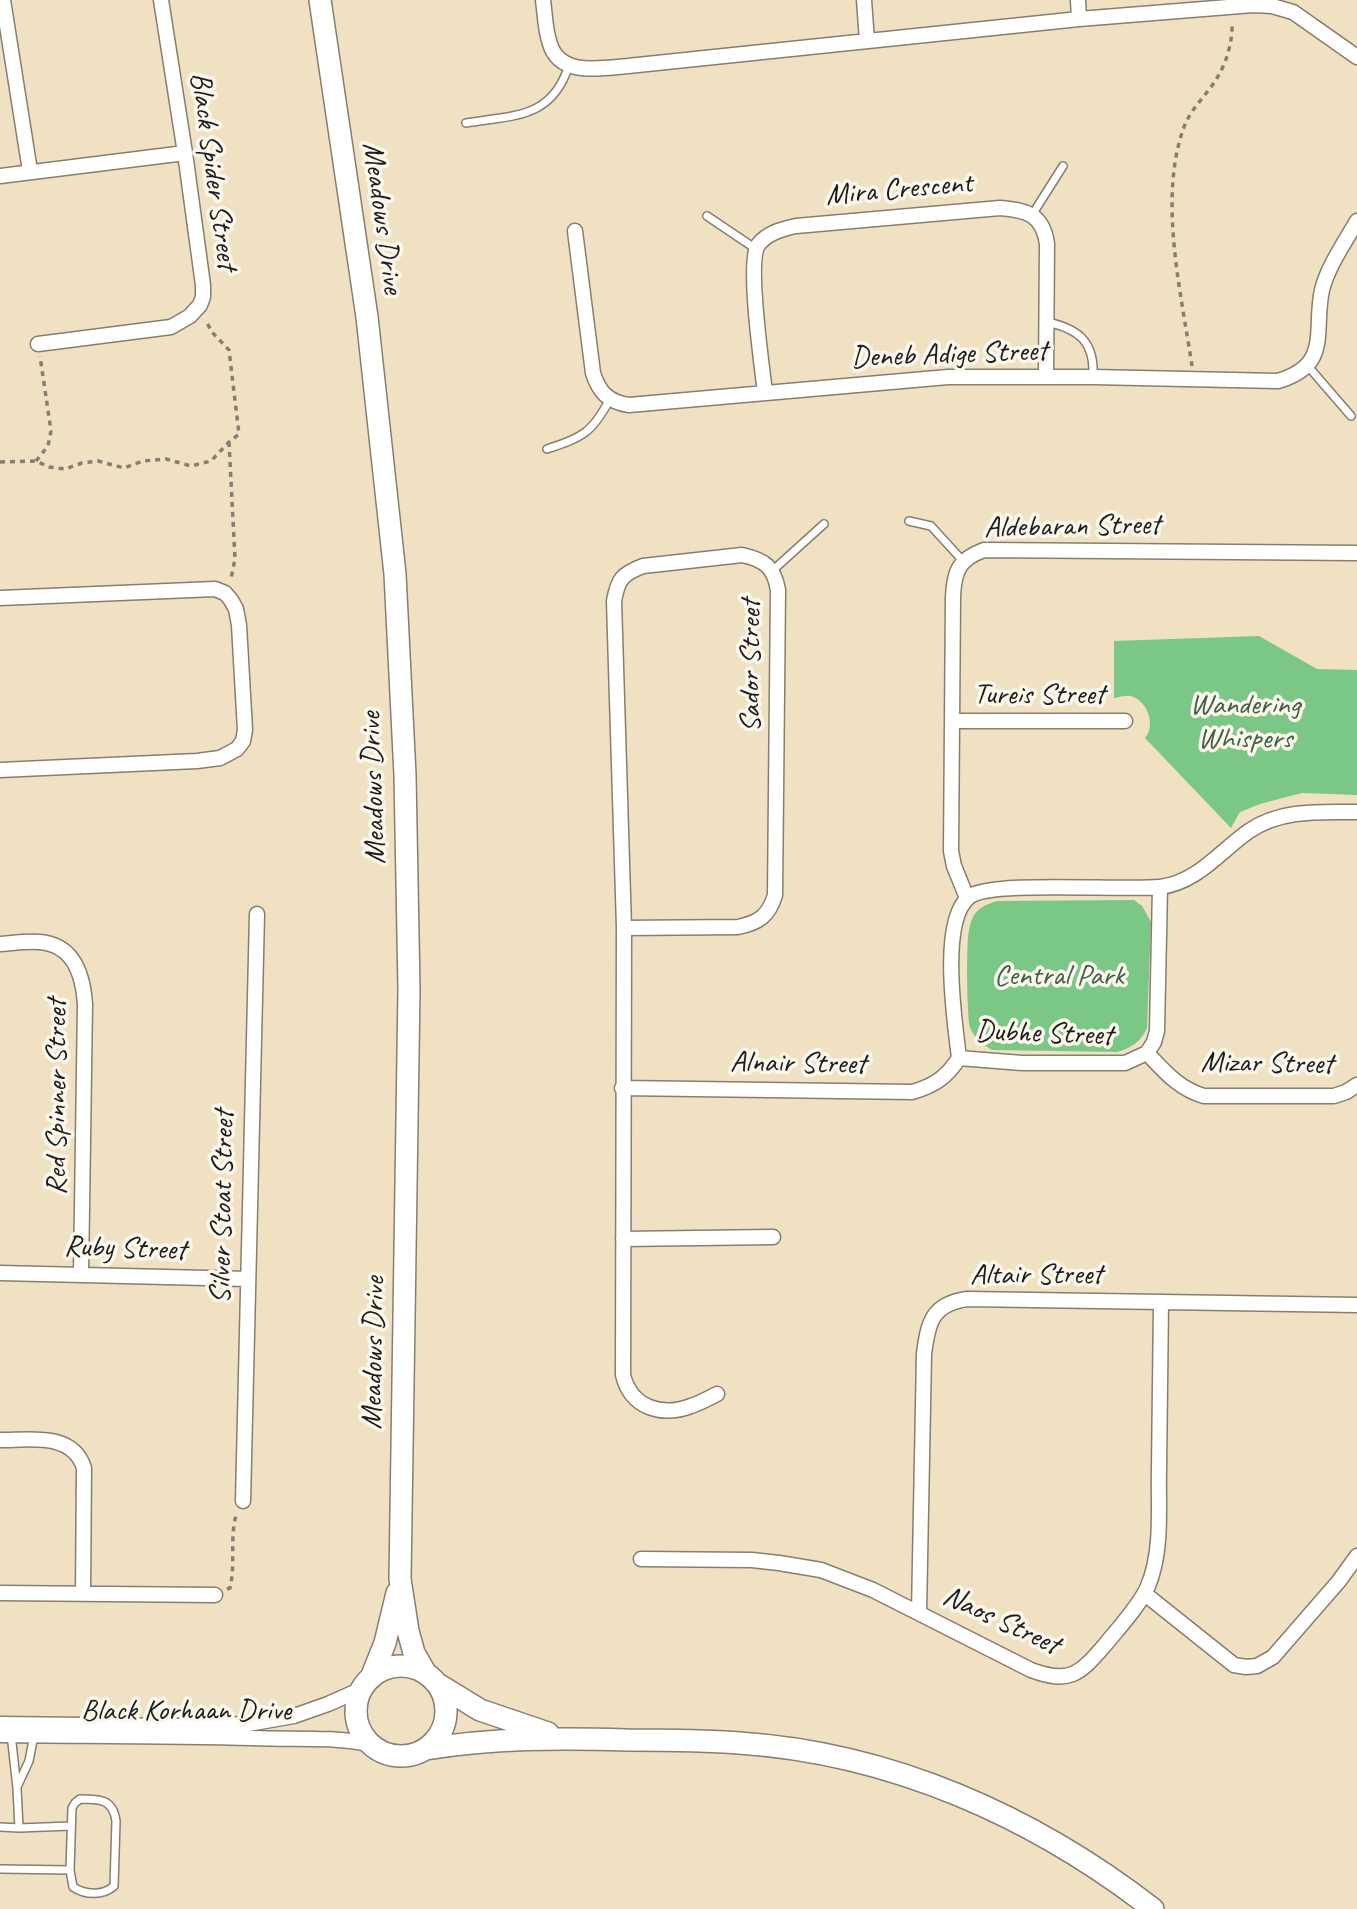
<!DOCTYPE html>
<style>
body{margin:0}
canvas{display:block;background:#f0e1c3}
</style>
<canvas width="1357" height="1909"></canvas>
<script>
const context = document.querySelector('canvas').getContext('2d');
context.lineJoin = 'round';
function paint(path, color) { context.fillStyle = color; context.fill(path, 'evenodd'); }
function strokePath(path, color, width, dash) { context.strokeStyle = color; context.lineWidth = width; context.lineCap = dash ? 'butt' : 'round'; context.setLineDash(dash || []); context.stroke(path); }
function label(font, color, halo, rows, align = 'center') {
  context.font = font + ' Caveat,sans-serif'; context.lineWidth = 7; context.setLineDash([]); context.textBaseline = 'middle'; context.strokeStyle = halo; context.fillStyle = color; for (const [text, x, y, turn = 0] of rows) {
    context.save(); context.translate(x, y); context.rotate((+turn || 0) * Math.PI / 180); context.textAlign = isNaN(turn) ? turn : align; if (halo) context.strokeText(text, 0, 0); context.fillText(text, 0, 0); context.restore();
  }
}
const green = new Path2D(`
 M1259 636 1317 669 1357 670V795L1302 793 1260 804 1240 812 1231 828 1145 738C1156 726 1148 701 1131 696 1126 695 1120 697 1114 698V641Z
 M1134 900 1142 906 1151 922 1147 1028C1141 1042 1131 1048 1117 1052L992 1050C983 1045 974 1038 970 1027 967 1016 966 942 969 930 970 925 972 918 974 915 980 906 988 904 997 901Z`);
const path = new Path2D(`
 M1192 366C1181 292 1158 198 1184 127 1191 108 1207 95 1217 78 1227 62 1233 40 1232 22
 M229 442 235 559 231 579
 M36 461 48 446 51 431 40 356
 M0 462 36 461 49 467 65 469 82 463 98 461 124 468 143 461 166 459 191 466 211 461 229 442 239 434 229 350 211 331 206 320
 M227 1589 230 1588C236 1563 229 1536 237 1512`);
const lane = new Path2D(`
 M466 123C514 115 552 119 569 65
 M1032 215 1063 166
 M707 216 756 249
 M1047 322C1079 329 1095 342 1093 377
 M1307 365 1351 416
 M547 449C583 437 592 433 610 399
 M909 521 931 526 963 561
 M772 571 824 524
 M11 1734 17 1788 19 1828 71 1826
 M17 1787 29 1761 34 1735
 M80 1799C100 1799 113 1799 116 1821L114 1886C103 1896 85 1895 73 1887L70 1870 72 1808 75 1803Z
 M0 1827 19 1828
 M0 1869 70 1870`);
const street = new Path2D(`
 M3 0 30 171
 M543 0C545 14 545 30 550 44 560 77 601 68 628 66L1079 19 1253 5 1272 6 1293 12 1357 57
 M864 0 867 41
 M1078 0 1079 19
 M0 176 185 153
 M575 231 593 373C599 392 608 402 629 405L948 377H1093L1278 381C1332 365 1313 331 1322 290 1328 266 1345 242 1357 221
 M38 344 171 327 190 316 200 305 203 297V285L185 153 161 0
 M765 392C762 367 747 263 758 245 767 233 782 229 796 226L1000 208C1026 210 1043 214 1047 244L1046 376
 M0 598 215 589 225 593 231 600 236 609 239 625 245 730 243 741 237 749 220 758 197 761 0 770
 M953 721H1125
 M967 898 954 866 951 851 953 597C954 571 959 559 984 550L1357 553
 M624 928 738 927C758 923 769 916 775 895L778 590C774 567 765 560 742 555L643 566C622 574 618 579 614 601L624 928 623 1375C631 1408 662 1417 691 1406 700 1403 709 1398 717 1394
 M0 944C13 943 27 941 40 942 74 945 83 975 85 1004L81 1274
 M1147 1053C1164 1071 1179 1089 1204 1096H1334L1346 1092 1357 1085
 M959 1058C955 1023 939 921 969 897 989 880 1124 891 1160 887 1198 882 1219 852 1249 831 1281 809 1320 812 1357 812
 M959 1058 1022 1063H1125L1147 1053 1154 1042 1157 1031 1160 887
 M622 1088 912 1092C934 1086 947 1077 959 1058
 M623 1239 773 1237
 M0 1273 248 1279
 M0 1440C30 1440 73 1432 84 1468L83 1594
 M243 1501 257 914
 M641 1559 752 1560 779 1563 821 1570 873 1590 1031 1670C1069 1684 1079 1675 1104 1646 1117 1630 1141 1604 1148 1586 1163 1550 1158 1507 1159 1469 1160 1414 1160 1358 1161 1303
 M0 1593 215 1595
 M1145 1594 1234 1665 1246 1667 1257 1666 1273 1657 1339 1581 1357 1556
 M919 1613 924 1354C928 1321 933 1304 967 1299L1357 1305
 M0 1724 173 1726 248 1724 294 1716 328 1704 362 1689
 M0 1735C84 1736 168 1736 253 1738 294 1740 328 1736 370 1744`);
const secondary = new Path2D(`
 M320 0 367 317 395 574 405 775 409 989 400 1579 408 1631 414 1653 426 1674
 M356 1711a45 45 0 1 1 90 0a45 45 0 1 1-90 0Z
 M371 1678 385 1643 397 1593
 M436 1683 480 1710 548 1733
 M426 1749C493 1738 560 1738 627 1740 665 1740 702 1740 739 1743 891 1753 1033 1816 1153 1909`);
const streetNames = [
 ["Black Spider Street",213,171,82],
 ["Mira Crescent",899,190,-5],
 ["Meadows Drive",382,218,82],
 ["Deneb Adige Street",949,355,-2],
 ["Aldebaran Street",1072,527,-1],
 ["Sador Street",751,666,-90],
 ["Tureis Street",1039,695],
 ["Meadows Drive",374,788,-92],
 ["Dubhe Street",1044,1034,2],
 ["Alnair Street",798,1064,1],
 ["Mizar Street",1267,1064,1],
 ["Red Spinner Street",57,1097,-90],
 ["Silver Stoat Street",223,1207,-89],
 ["Ruby Street",125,1249,2],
 ["Altair Street",1036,1275],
 ["Meadows Drive",374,1353,-89],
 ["Naos Street",1001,1621,25],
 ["Black Korhaan Drive",186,1711]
];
const parkNames = [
 ["Wandering",1245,705],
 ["Whispers",1245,739],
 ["Central Park",1059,976]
];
paint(green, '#7bc786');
strokePath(lane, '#867e70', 10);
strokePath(street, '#867e70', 17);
strokePath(secondary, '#867e70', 24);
strokePath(path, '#867e70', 3.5, [5, 5]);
strokePath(lane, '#fff', 7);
strokePath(street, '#fff', 14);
strokePath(secondary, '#fff', 21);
label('30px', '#1c1c1c', '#fbf7ec', streetNames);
label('30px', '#426046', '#fbf7ec', parkNames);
</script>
